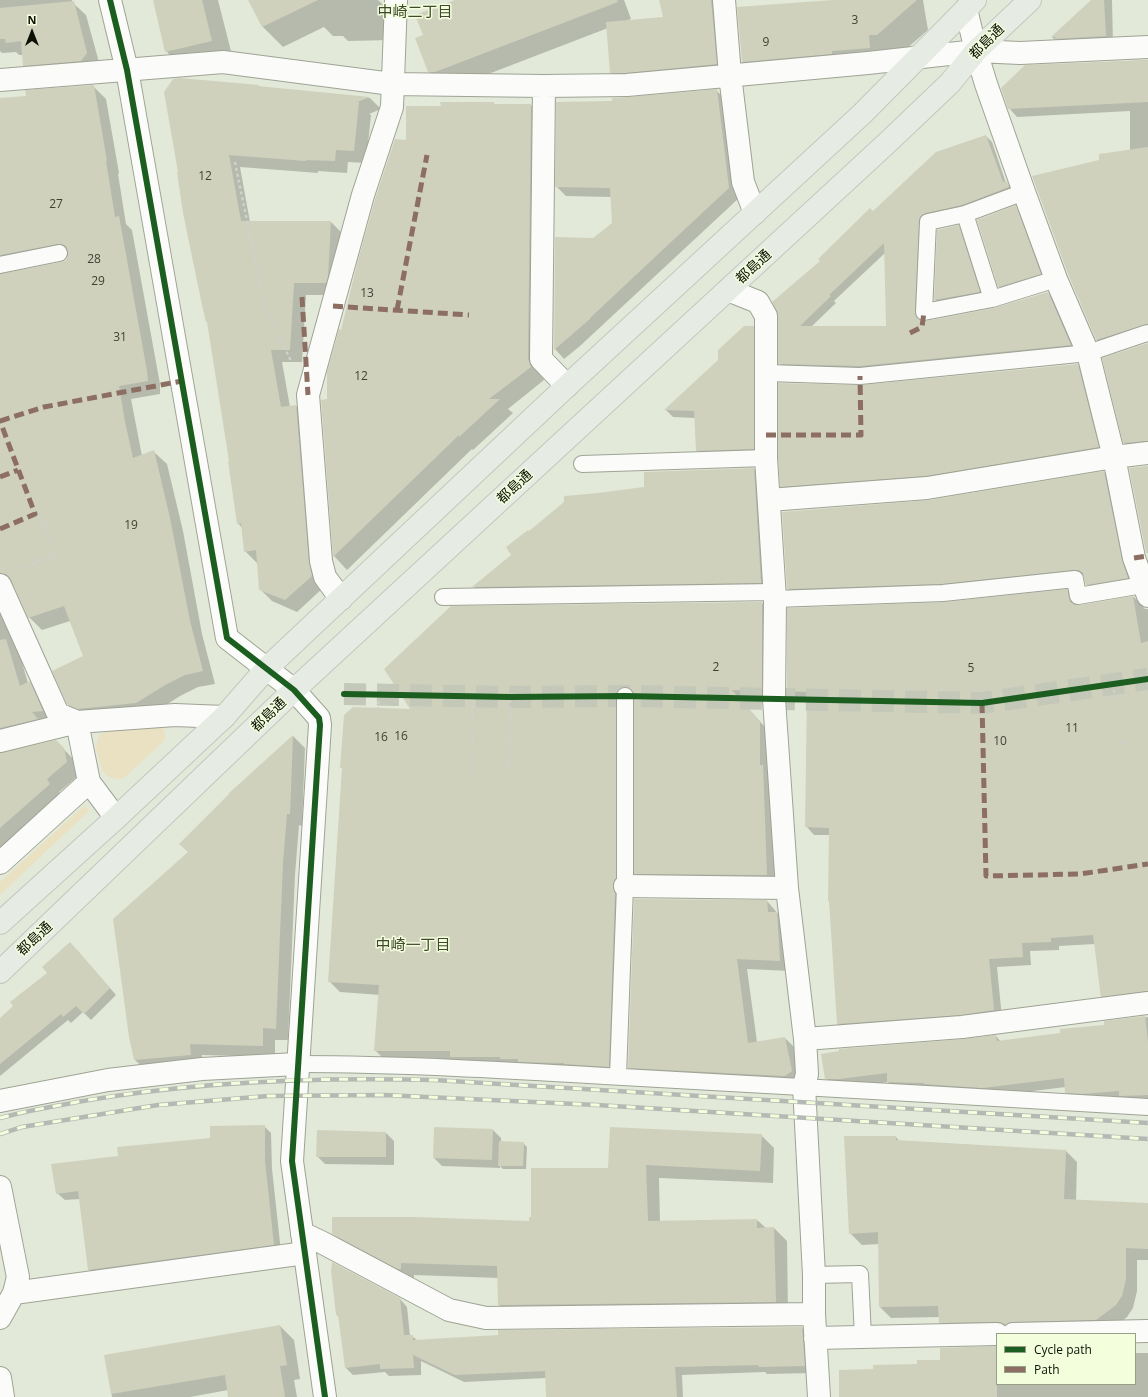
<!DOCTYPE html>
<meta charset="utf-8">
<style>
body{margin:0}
#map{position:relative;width:1148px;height:1397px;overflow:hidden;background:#e3e9d8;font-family:"Open Sans",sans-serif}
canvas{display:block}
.legend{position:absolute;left:996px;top:1333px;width:140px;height:52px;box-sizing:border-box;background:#f3fedd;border:1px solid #979f87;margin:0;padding:5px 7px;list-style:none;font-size:12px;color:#0c1005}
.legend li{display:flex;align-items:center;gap:8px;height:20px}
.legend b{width:20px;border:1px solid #979f87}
.north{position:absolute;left:12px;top:12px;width:40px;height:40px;-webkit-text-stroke:3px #f3fedd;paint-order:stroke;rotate:0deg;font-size:11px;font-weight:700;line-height:16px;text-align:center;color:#0c1005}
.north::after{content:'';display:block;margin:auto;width:14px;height:18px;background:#0c1005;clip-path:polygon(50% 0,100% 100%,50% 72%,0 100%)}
</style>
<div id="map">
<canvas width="1148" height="1397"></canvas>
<ul class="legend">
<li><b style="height:5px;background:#1b5e20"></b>Cycle path</li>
<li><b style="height:5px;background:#8d6e63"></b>Path</li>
</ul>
<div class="north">N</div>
</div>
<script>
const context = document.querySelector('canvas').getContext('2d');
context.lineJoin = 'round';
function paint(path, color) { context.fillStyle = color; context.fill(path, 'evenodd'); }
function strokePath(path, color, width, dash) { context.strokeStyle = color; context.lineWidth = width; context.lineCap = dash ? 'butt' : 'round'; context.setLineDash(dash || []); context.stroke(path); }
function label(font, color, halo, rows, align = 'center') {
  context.font = font + ' "Open Sans","Noto Sans JP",sans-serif'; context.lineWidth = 3; context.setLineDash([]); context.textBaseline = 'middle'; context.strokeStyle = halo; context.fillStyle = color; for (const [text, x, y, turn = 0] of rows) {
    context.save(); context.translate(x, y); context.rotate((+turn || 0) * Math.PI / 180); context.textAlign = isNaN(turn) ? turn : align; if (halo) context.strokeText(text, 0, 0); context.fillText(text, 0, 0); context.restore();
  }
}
const green = new Path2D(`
 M159 726 164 729 165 734 164 741 124 778 116 779 107 776 102 770 96 748 99 735 108 731Z
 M85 805 89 811 0 895V882Z`);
const shadow = new Path2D(`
 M0 0H72V2L86 15 100 66 37 78 24 65 23 55H19L16 52 2 53 0 51Z
 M154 0H218L234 63 189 74 166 51Z
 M249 0H378L391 12V40L348 41 343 36H333L324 27 283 47 263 27Z
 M455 0H624L631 19 626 21 664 18 660 0H719L725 73 620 81 611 72 608 28 452 88H445L429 71 424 36Z
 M846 0H923L928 30 898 56 764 83 742 62Z
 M1093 0H1112L1113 44 1060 45 1052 37Z
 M1148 60V334L1105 348 1097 340 1101 161 1130 151V111L1017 117 1009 108 1026 66Z
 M93 86 106 99 119 173 118 174 126 224 132 230 160 384V394L131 399 142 456 154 452 167 464 183 531 202 634 215 684 198 687 180 696 149 716 81 717 68 704 84 657 70 621 42 630 29 617 15 585 7 586 15 639 28 683 29 682 42 695 55 724 0 751V754L56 741 76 762 79 775 59 792 62 797 0 856V99L27 97ZM69 256 66 261 61 263 3 275 6 271 11 268Z
 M258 86 260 88 370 98 381 109 369 114 371 115 366 163 348 162 347 173 318 171V173L240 167 250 222H331L343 234 338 295H306L302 362H282L290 407 296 406 308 418 323 588 297 612 272 601 260 589 258 564 245 551 242 528 238 523 230 462 209 323 178 173Z
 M716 90 726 100 739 198 580 346 564 359 555 349 593 239 613 223 611 197 566 196 556 186 613 102Z
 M493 103 495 105H531L544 119 542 373 544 380 508 409 513 413 473 450 472 449 347 570 334 556 322 401 328 400 342 331 407 141 443 107Z
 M986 136 992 142 1006 183 1013 188 932 218 920 318 921 322H926L994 309 1048 293 1053 299 1076 351 866 372 785 369 780 363 822 261 874 212ZM885 253 887 327H811L836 303 834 301Z
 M1015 206 1021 213 1046 280 1005 293 999 287Z
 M958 226 962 230 983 295 939 304 935 300 938 231Z
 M753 327 761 334V456L704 458 697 450 695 418 673 417 666 410 719 361Z
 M1148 344V449L1133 451 1124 443Z
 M1077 365 1084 371 1104 453 932 481 788 492 781 486 861 386Z
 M754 469 772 487 779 600 491 605 474 587 512 555 529 533 645 488Z
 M1104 472 1110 478 1133 584 1093 591 1087 585 1084 576 1081 575 949 589 794 595 788 589 928 501Z
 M1067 590 1075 599 1077 606 1134 597 1145 609H1148V1000L1110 1004 1101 996 1095 944 1059 946V950L1030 951 1031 965 997 967 1002 1018 846 1032 838 1024 830 835H814L806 826 808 700 796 699 788 691 944 603Z
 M762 603 773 614 772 701 741 700 771 734 777 886 647 884 636 873V697L631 699 619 1077 386 1061 375 1050 380 995 340 992 329 981 343 769 341 767 412 710 452 607Z
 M293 736 305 748 302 826 299 825 295 875 288 1040H275V1057L202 1055V1066L148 1072 135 1060 189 852 230 794Z
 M767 901 787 924 790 971 747 969 757 1042 785 1038 795 1048 802 1082 640 1078 629 1067Z
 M77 950 116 995 91 1020 83 1012 71 1023 68 1020 0 1076V1024L14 1006Z
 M1148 1017V1104L1075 1101 1066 1092V1087L991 1096 896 1090 888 1082 848 1087H834L826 1078 996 1036 1001 1042 1061 1034 1105 1026V1022Z
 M264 1126 271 1133 272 1169 281 1252 97 1277 89 1270 80 1199 65 1200 57 1193 119 1157 211 1139Z
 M435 1128 493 1130 501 1138V1142L523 1143 527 1147 526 1169H503L500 1166V1168L442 1166 434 1158Z
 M386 1133 394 1141V1165L325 1164 317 1156Z
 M761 1135 774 1148 773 1183 659 1178 660 1222 757 1220 766 1228H774L787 1241 788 1315 512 1318 499 1305V1278L414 1275V1281L346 1246 333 1233 530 1222 609 1169Z
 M896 1137 900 1142 1066 1151 1077 1162 1076 1201 1148 1204V1260H1137V1291L1133 1308 1127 1317 1110 1331 952 1334 940 1322V1317L891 1318 880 1307 879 1244 862 1245 850 1233Z
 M332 1271 400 1299 407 1307 410 1336H412L418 1341 802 1328 810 1335 812 1373 767 1374 765 1372 682 1375 683 1397H547L546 1378 464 1382 421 1361V1375L389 1376 385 1372 353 1375 346 1368 340 1318 337 1315Z
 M280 1326 294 1340 300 1379 294 1380 297 1397H229L228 1390 190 1397H112L105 1356Z
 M997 1348V1384H1135V1353H1148V1397H840L874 1370 941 1361Z`);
const building = new Path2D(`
 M153 0H202L212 41 165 52Z
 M248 0H318L262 27Z
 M455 0H617L618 2 435 72H428L415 38 423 35 415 15Z
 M659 0H711L717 64 626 73H610L606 22 663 17Z
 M833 0H917L877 35H869L870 48 832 51V54L742 62 737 7Z
 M1091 0H1104L1106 36 1054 39 1056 37H1051Z
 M74 1 87 53 81 61 23 66 21 41 6 43 5 39H0V8Z
 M1148 60V102L1008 109 1001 88 1025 65Z
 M180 78 259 85 258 86 370 97 357 102H359L354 151 336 150 335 161 306 160V161L229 155 241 221H331L328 277 326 283H294L290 350H271L281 407 296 405 309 562 312 576 285 600 259 590 256 550 244 552 241 523 237 524 228 461H229L207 322H206L202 305 183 213 177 172H178L164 92 173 79Z
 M94 85 107 161H106L115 217 119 216 147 371 148 381 119 386 125 422 133 458 154 450 170 518 190 621 203 671 185 675 167 684 136 703 77 709 67 704 52 671 83 656 64 606 28 618 11 580 7 575 0 573V274L61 262 66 260 68 256V252L66 246 62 244H58L0 255V98L26 96 25 90Z
 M717 89 729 188 671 242 590 318H591L554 350 555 237 593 238 612 223 610 188 555 187 556 102 612 101V98L628 97Z
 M440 102H494V104H531L528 359 531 367 489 399H500L459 437V435L333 557 321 400 327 399V372L339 329 341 330 358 260 375 199 395 139 406 140V106H441Z
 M986 135 1003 182 1007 181 1009 187 962 205 926 213 920 217 919 222 915 312 916 317 920 320 926 321 994 308 1048 292 1071 345 860 366 778 364V316L772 302 820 261 818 259 870 208 873 211 936 152ZM884 243 886 326H800L831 296 829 295Z
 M1148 147V324L1096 340 1068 274 1032 176 1099 160V154Z
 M1016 205 1041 274 998 287 977 220Z
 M959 225 980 292 934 300 937 230Z
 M744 326H754V449L696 451 694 411 664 410 718 360V350Z
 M1148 343V441L1123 443 1102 358Z
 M1078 364 1099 447 926 476 780 487 778 458V383L861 385Z
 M1148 466V553H1146L1129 468Z
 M754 468 761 583 472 587 511 555 506 547 528 530 529 531 564 502V496L598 493 644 487V472Z
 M1104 471 1122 560 1128 578 1086 585 1083 573 1079 570H1074L942 584 787 589 782 512 929 500Z
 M1067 589 1070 602 1075 605H1080L1133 596 1141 643 1148 641V991L1101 997 1093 935 1051 938V942L1022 943 1023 957 989 959 994 1010 961 1015 837 1024 829 901H828L829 828 805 827 807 692 787 691V608L944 602Z
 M762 602V691L732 690 760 722V765H763L767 875 634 874V696L633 691 629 688 625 687 621 688 617 692 616 696V878L613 886 615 893 609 1067 564 1064V1063L518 1062V1059H500V1057H450V1051H374L379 985 328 982 342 768H340L344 715 353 707 410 709 384 669 451 606Z
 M6 639 20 686 30 681 43 711 32 712 38 719 0 728V640Z
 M293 735 290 814H287L283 862 276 1029 263 1028V1046L190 1044 191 1055 134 1060 129 1037 113 919 188 852 179 844 229 794H228Z
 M56 740 64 748 67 762 47 779 50 784 0 828V753Z
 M634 899 767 900 768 912H777L780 961 737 959 748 1043 785 1037 792 1071 785 1076 628 1068Z
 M70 942 110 988 84 1014 76 1006 63 1017 61 1014 0 1064V1018L13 1006 10 1002 47 973 42 967Z
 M1145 1016 1148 1042V1095L1119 1096V1091L1082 1094 1065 1093 1064 1078 982 1088 924 1084V1083L887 1082V1073L839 1079H825L821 1054 839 1051V1049L963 1039 996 1035 997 1041 1060 1033V1029L1104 1025V1021Z
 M265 1125V1161L274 1245 88 1270 78 1191 56 1194 51 1164 118 1156 117 1147 210 1138V1126Z
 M434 1127 493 1129 492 1160 433 1158Z
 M610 1127 762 1134 760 1171 646 1165 648 1221 757 1219V1228L774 1227 776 1302 498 1305 497 1266 401 1263V1269H398L332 1234V1217H415L529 1221V1217H531V1168H608Z
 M317 1130 386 1132V1157H316Z
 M844 1136H896V1140L1066 1150 1064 1199 1148 1203V1249L1126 1248V1279L1122 1296 1116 1305 1096 1320 1013 1322 1005 1325 997 1322 939 1323 938 1306 879 1307 878 1232 849 1234Z
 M499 1141 524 1142 523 1166H498Z
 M332 1262 400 1298 404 1335H413V1340L498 1335V1330L802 1327 805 1366 759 1367 758 1365 675 1367 677 1397H546L545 1371 455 1375 413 1355 414 1368 380 1369V1364L345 1368 338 1315H336L331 1271Z
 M280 1325 287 1365 280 1366 285 1397H228L225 1375 111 1394 104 1355Z
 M997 1346V1397H839V1370L873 1369V1365L917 1364V1360H940V1348Z`);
const pedestrianTunnel = new Path2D(`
 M344 694 510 697 625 696 982 703 1148 679`);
const path = new Path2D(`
 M235 162 264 306 291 361
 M21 569 56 554 42 521 35 514
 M1113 684 1115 699
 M378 710 379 694
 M1122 741 1124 751
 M509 769 510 697
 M472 774 473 695`);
const service = new Path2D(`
 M1024 192 965 214 928 222 924 312 992 299 1056 279
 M965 214 992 299
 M0 265 59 253
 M767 373 860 376 1088 353 1144 334 1148 333
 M582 464 766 458
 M443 597 775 592
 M775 599 943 593 1075 579 1078 596 1143 585
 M297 1064C400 1064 503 1070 605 1076 786 1085 967 1097 1148 1107
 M618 1076 625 886V696
 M814 1275 860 1274 863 1337`);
const minor = new Path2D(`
 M724 0 730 75 743 182 755 213
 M966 9 976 51 986 84 1024 192 1056 279 1088 353 1114 457 1134 558 1148 596
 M0 80 223 62 392 84 544 86 627 85 868 63 976 51 1020 53 1148 47
 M544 86 541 359 567 386
 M728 290 758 302 766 316V458L775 599 774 699 787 888 805 1039 807 1074 804 1086 814 1275V1314L819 1397
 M769 500 927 488 1114 457 1148 453
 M0 585 58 714 77 722
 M341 599 325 577 321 561 308 395 363 195 392 107 396 0
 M77 722 89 782 116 818
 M0 741 77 722 175 715 224 717
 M0 863 89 782
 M625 886 787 888
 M805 1039 962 1027 1148 1003
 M0 1101 108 1080 202 1069 297 1064
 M0 1187 18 1277 14 1293
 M302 1233 323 1243 449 1310 486 1318 814 1314
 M0 1318 14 1293 305 1253
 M1013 1334 1148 1331
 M815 1338 997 1334
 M0 1378 3 1397`);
const tertiary = new Path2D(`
 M110 0 127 70 227 638 294 690 319 718 320 725 292 1161 325 1397`);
const primary = new Path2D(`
 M0 923 116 818 224 717 267 668 567 386 862 114 975 0
 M0 972 294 690 887 143 950 83 976 51 1030 0`);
const rail = new Path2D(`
 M0 1118C25 1111 51 1107 77 1102 196 1081 315 1077 434 1080L1148 1123
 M0 1134 22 1127 158 1105 268 1096 384 1095 597 1105 1148 1139`);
const quiet = new Path2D(`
 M302 297 308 395
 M333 306 469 315
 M397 310 427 155
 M910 333 922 327 924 312
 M0 421 44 407 182 381
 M766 435H861L860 376
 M0 477 18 470
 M0 529 35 514 0 421
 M1134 558 1148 556
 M982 703 986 876 1080 874 1148 864`);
const cycleway = new Path2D(`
 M110 0 127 70 227 638 294 690 319 718 320 725 292 1161 325 1397
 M344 694 510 697 625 696 982 703 1148 679`);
const numberNames = [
 ["3",855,21],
 ["9",766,43],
 ["12",205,177],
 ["27",56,205],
 ["28",94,260],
 ["29",98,282],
 ["13",367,294],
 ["31",120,338],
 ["12",361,377],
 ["19",131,526],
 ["2",716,668],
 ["5",971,669],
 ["11",1072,729],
 ["16",401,737],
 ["16",381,738],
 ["10",1000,742]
];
const streetNames = [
 ["都島通",987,42,-45],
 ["都島通",754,267,-43],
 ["都島通",515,487,-43],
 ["都島通",269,715,-44],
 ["都島通",35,939,-43]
];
const neighbourhoodNames = [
 ["中崎二丁目",415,13],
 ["中崎一丁目",413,946]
];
paint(green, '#eae1c2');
paint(shadow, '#0003');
paint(building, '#cfd1bd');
strokePath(pedestrianTunnel, '#c3c8b8', 22, [22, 11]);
strokePath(service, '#9ea395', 18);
strokePath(minor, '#9ea395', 24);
strokePath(tertiary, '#9ea395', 24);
strokePath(primary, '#c4c7bf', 24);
strokePath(path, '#cfd1cc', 2.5, [3, 3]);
strokePath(service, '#fbfcf9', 16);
strokePath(minor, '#fbfcf9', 22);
strokePath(tertiary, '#fbfcf9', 22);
strokePath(primary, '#e6ece3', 22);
strokePath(rail, '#b6b8b3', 4.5);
strokePath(rail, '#f3fedd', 3, [9]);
strokePath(quiet, '#8d6e63', 5, [10, 5]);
strokePath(cycleway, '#1b5e20', 6);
label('12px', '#3e4134', null, numberNames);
label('14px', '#0c1005', '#f3fedd', streetNames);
label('15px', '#40492d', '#f3fedd', neighbourhoodNames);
</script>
